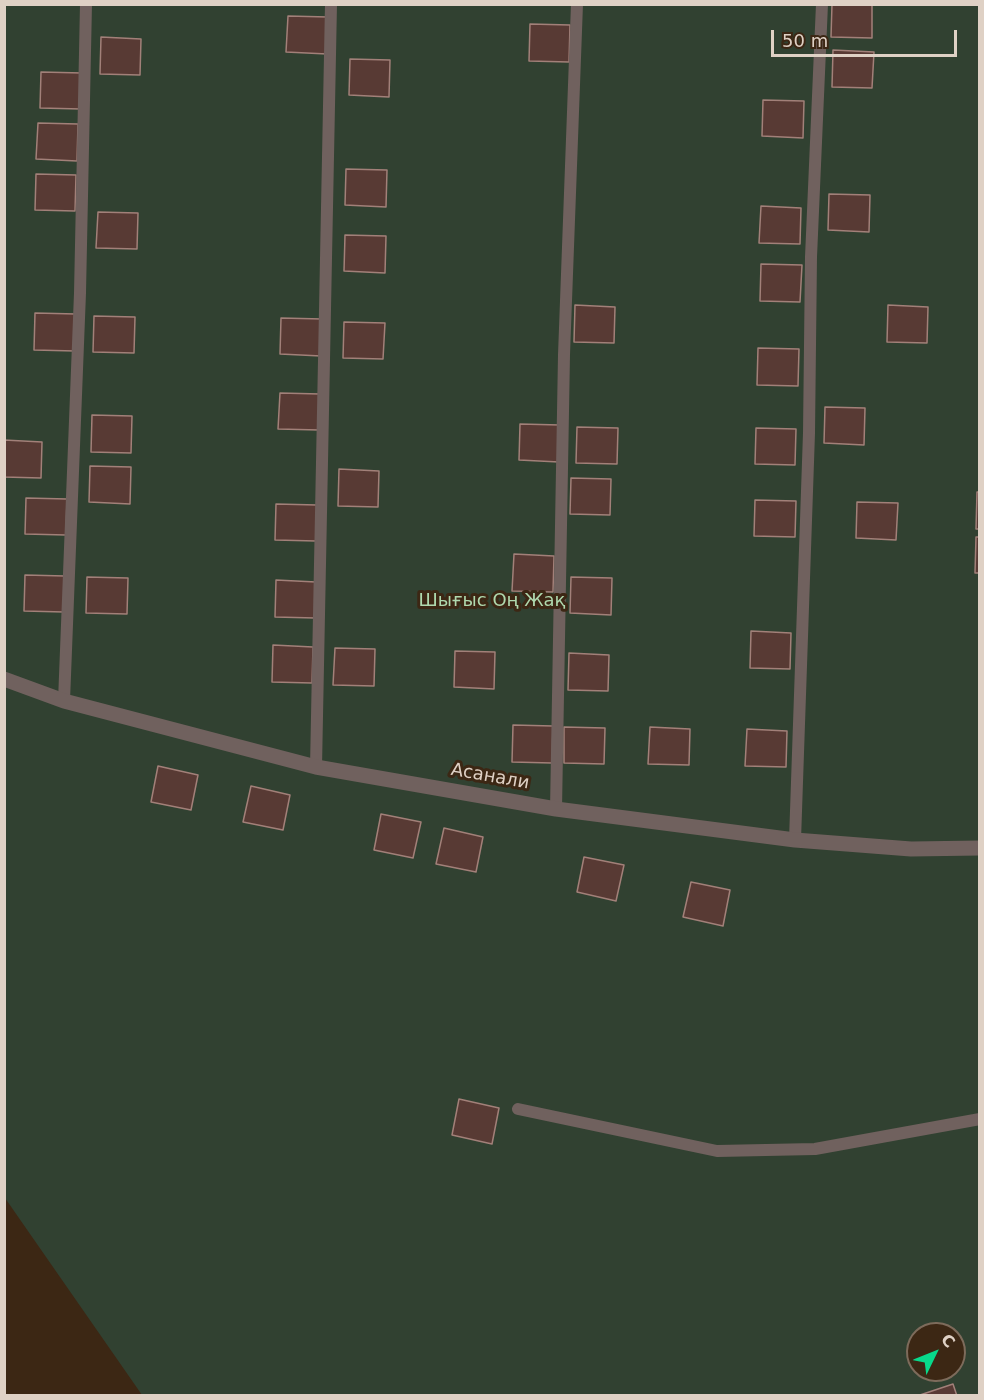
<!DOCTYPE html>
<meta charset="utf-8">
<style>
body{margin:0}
#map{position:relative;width:984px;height:1400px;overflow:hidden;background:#3c2714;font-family:"DejaVu Sans",sans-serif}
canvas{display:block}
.frame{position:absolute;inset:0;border:6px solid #dfd1c5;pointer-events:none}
.north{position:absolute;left:906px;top:1322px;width:60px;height:60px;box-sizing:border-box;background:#3c2714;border:2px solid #7d6b5b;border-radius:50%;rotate:47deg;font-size:16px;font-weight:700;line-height:24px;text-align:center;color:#dfd1c5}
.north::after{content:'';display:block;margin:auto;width:21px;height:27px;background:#08d98b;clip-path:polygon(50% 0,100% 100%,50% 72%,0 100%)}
.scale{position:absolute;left:771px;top:30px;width:186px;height:27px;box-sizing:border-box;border:3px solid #dfd1c5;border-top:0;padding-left:8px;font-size:18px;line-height:21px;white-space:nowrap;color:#dfd1c5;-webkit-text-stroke:4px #3c2714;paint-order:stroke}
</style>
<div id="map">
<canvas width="984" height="1400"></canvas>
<div class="frame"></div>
<div class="north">С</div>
<div class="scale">50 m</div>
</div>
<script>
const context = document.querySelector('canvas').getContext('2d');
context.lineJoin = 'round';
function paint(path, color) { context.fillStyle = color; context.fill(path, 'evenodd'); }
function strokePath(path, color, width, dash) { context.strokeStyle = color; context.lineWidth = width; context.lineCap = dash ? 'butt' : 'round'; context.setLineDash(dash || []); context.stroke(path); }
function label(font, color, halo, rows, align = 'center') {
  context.font = font + ' "DejaVu Sans",sans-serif'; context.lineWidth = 6; context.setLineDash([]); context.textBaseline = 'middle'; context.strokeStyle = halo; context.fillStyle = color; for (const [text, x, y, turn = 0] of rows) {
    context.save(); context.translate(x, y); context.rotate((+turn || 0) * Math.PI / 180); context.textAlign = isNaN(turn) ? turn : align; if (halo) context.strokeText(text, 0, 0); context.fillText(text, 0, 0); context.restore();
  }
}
const green = new Path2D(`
 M4 5H979V1395H142L5 1198ZM918 1334H954V1370H918Z`);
const building = new Path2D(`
 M832 4H872V38L831 37Z
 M288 16 328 17 327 54 286 52Z
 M530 24 570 25 569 62 529 61Z
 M101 37 141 39 140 75 100 74Z
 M833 50 874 52 872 88 832 87Z
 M350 59 390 60 389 97 349 95Z
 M41 72 82 73 81 109 40 108Z
 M763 100 804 101 803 138 762 136Z
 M38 123 78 124 77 161 36 159Z
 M346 169 387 170 386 207 345 205Z
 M36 174 76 175 75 211 35 210Z
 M829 194 870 195 869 232 828 230Z
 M761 206 801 208 800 244 759 243Z
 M98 212 138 213 137 249 96 248Z
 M345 235 386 236 385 273 344 271Z
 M761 264 802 265 800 302 760 301Z
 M575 305 615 307 614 343 574 342Z
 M888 305 928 307 927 343 887 342Z
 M35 313 76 314 75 351 34 350Z
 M94 316 135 317 134 353 93 352Z
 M281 318 322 319 321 356 280 354Z
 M344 322 385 323 383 359 343 358Z
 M758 348 799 349 798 386 757 385Z
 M280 393 320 394 319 430 278 429Z
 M825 407 865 408 864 445 824 443Z
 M92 415 132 416 131 453 91 452Z
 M520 424 560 425 559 462 519 460Z
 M577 427 618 428 617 464 576 463Z
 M756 428 796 429 795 465 755 464Z
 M4 440 42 442 41 478 4 477Z
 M90 466 131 467 130 504 89 502Z
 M339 469 379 471 378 507 338 506Z
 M571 478 611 479 610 515 570 514Z
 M977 492H980V529H976Z
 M26 498 67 499 66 535 25 534Z
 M755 500 796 501 795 537 754 536Z
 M857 502 898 503 896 540 856 538Z
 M276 504 317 505 316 541 275 540Z
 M976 537H980V573H975Z
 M514 554 554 556 553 592 512 591Z
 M25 575 65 576 64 612 24 611Z
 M87 577 128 578 127 614 86 613Z
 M571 577 612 578 611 615 570 613Z
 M276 580 316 582 315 618 275 617Z
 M751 631 791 633 790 669 750 668Z
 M273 645 313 647 312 683 272 682Z
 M335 648 375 649 374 686 333 685Z
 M455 651 495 652 494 689 454 687Z
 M569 653 609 655 608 691 568 690Z
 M513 725 553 726 552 763 512 762Z
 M564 727 605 728 604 764 564 763Z
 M650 727 690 729 689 765 648 764Z
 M747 729 787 731 786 767 745 766Z
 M158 766 198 775 191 810 151 802Z
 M251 786 290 795 283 830 243 822Z
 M381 814 421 822 413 858 374 850Z
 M444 828 483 837 476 872 436 864Z
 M584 857 624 865 616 901 577 892Z
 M691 882 730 890 723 926 683 917Z
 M459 1099 499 1108 492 1144 452 1135Z
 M953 1384 957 1396H917Z`);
const service = new Path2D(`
 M64 701 80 293 86 4
 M316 767 331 4
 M556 809 564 355 577 4
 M795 840 809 433 811 257 822 4
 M518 1109 717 1151 815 1149 980 1119`);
const minor = new Path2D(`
 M4 679 64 701 316 767 556 809 795 840 911 849 980 848`);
const parkNames = [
 ["Шығыс Оң Жақ",492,601]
];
const streetNames = [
 ["Асанали",490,777,10]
];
paint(green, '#314131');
paint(building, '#583a34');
strokePath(building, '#a28079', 1.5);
strokePath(service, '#70615e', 12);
strokePath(minor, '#70615e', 15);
label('18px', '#afd9ae', '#3c2714', parkNames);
label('18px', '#dfd1c5', '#3c2714', streetNames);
</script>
